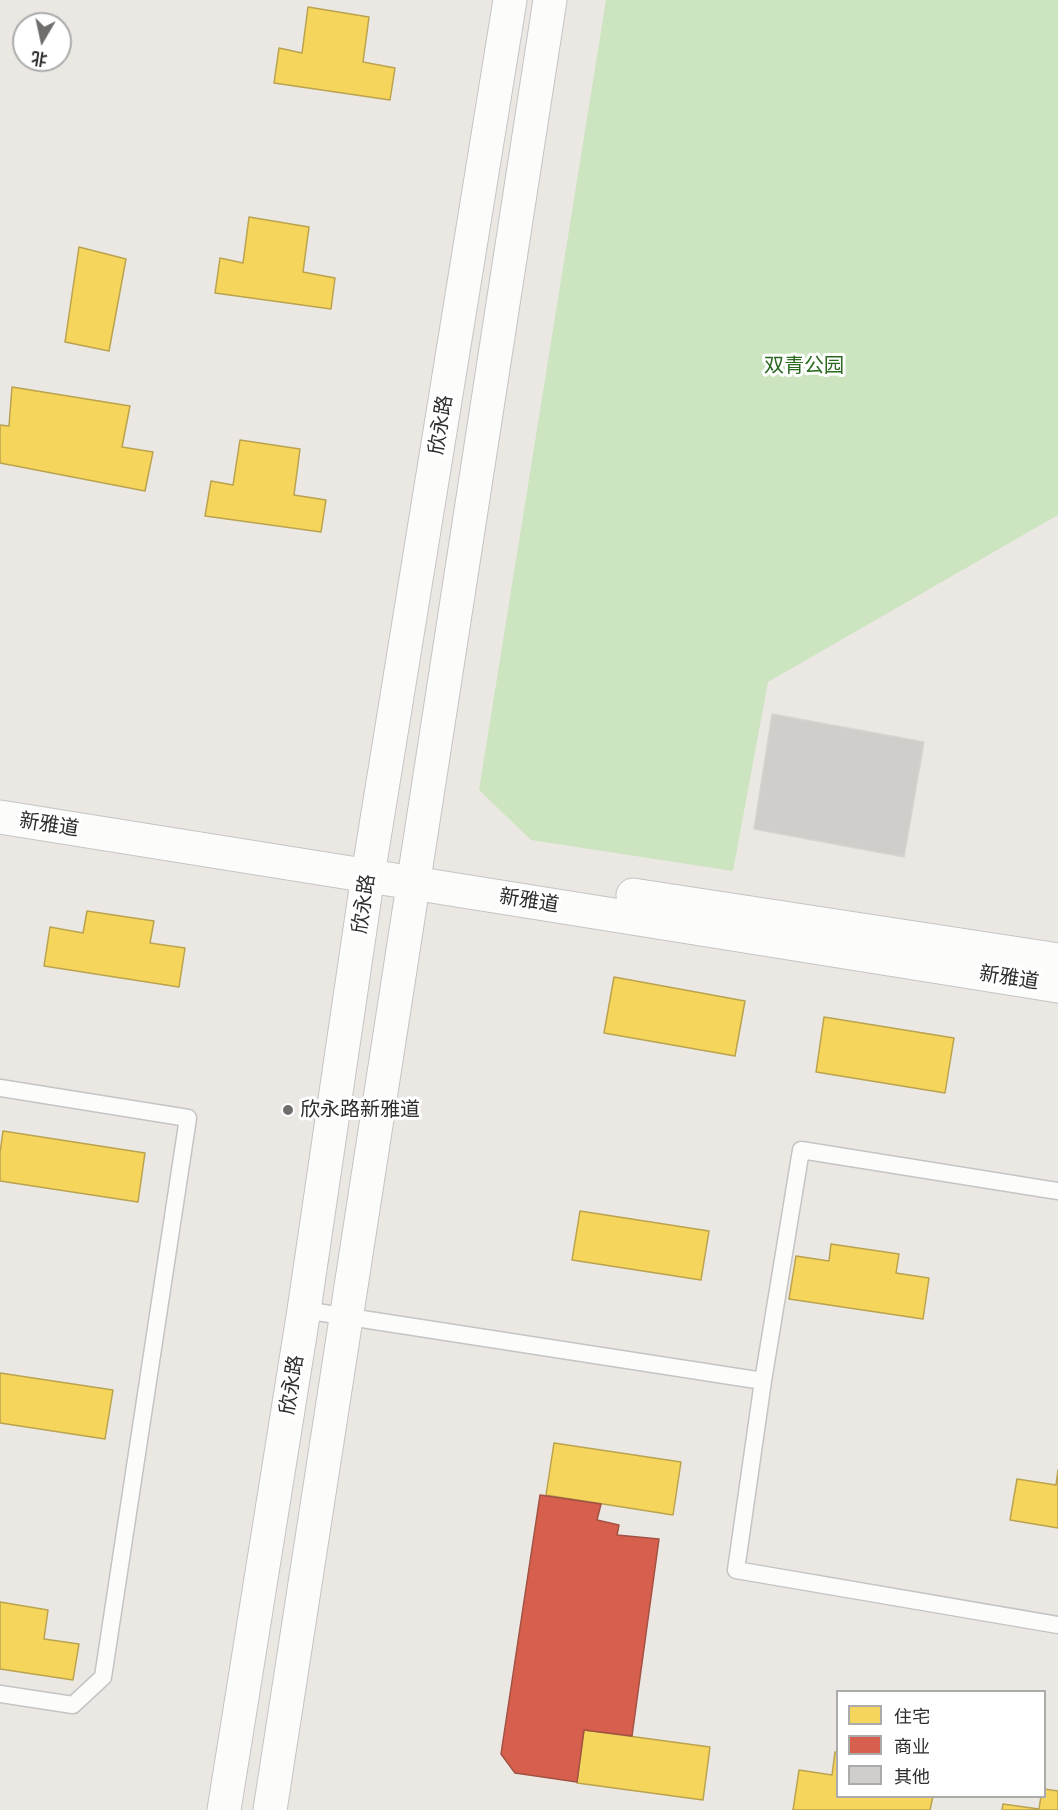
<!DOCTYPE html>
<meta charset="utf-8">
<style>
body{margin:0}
#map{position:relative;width:1058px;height:1810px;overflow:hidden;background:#ebe8e4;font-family:Cabin,"Noto Sans SC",sans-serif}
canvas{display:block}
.legend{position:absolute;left:836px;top:1690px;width:210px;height:108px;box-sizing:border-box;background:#fff;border:2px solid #ababab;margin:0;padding:8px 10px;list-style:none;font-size:18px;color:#2d2d2d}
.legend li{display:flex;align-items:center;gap:12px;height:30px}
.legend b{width:30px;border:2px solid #ababab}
.north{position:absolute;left:12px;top:12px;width:60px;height:60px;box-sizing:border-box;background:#fff;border:2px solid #ababab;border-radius:50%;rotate:189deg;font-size:16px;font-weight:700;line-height:24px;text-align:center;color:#2d2d2d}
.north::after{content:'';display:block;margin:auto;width:21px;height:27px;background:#706e6d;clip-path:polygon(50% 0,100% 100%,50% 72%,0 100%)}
</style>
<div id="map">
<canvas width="1058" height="1810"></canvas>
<ul class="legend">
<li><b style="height:16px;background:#f6d55c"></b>住宅</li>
<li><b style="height:16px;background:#d6604d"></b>商业</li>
<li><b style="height:16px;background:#d0cecb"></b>其他</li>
</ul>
<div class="north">北</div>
</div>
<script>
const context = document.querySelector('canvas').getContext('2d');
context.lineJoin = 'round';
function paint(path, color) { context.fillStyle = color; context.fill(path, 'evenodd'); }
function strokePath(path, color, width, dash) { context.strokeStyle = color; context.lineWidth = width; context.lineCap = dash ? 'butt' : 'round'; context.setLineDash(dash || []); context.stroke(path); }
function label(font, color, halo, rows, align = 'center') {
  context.font = font + ' Cabin,"Noto Sans SC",sans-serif'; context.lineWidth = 6; context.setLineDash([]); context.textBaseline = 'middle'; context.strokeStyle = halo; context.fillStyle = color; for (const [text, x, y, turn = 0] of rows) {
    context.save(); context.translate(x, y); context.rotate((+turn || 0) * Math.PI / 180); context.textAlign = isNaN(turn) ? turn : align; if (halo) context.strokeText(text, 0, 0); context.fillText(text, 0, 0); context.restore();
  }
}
const green = new Path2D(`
 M606 0H1058V515L768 682 733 871 531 840 479 790Z`);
const homes = new Path2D(`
 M308 7 369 17 363 62 395 68 390 100 274 83 279 48 302 53Z
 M249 217 309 227 303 272 335 278 331 309 215 293 220 258 243 263Z
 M79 247 126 259 109 351 65 342Z
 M12 387 130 406 122 447 153 452 145 491 0 463V425L9 426Z
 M240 440 300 449 294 495 326 500 321 532 205 516 211 481 233 485Z
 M87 911 154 921 150 943 185 948 179 987 44 966 50 927 83 933Z
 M614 977 745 1001 735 1056 604 1033Z
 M824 1017 954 1038 945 1093 816 1072Z
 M3 1131 145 1153 138 1202 0 1181V1153Z
 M580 1211 709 1231 701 1280 572 1260Z
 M831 1244 899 1254 896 1273 929 1278 923 1319 789 1299 796 1256 829 1261Z
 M0 1373 113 1390 105 1439 0 1423Z
 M554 1443 681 1462 673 1515 546 1495Z
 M1058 1470V1528L1010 1520 1017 1479 1056 1485Z
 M0 1602 48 1610 44 1639 79 1644 73 1680 0 1669Z
 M584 1730 710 1747 703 1800 577 1783Z
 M835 1752H838V1796H933L930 1810H793L799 1770 832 1775Z
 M1044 1789 1058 1791V1810H1002L1003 1804 1039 1809 1041 1796H1044Z`);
const shops = new Path2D(`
 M540 1495 601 1504 597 1520 619 1525 617 1535 659 1539 632 1736 584 1730 577 1782 515 1773 501 1754Z`);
const building = new Path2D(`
 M772 714 924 742 904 857 754 829Z`);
const lane = new Path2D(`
 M0 1088 188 1118 103 1677 73 1705 0 1694
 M1058 1191 801 1150 763 1381 736 1570 1058 1625
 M304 1310 763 1381`);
const secondary = new Path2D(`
 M0 817 1058 986
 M633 895 1058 960
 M224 1810 304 1310 368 875 510 0
 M270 1810 550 0`);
const markers = [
 [288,1110,6,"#706e6d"]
];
const parkNames = [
 ["双青公园",804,366]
];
const streetNames = [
 ["欣永路",441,425,-81],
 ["新雅道",49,825,9],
 ["新雅道",529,901,9],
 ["欣永路",364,904,-82],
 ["新雅道",1009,978,9],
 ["欣永路",292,1385,-81]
];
const poiNames = [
 ["欣永路新雅道",300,1110]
];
paint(green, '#cce4bf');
paint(homes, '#f6d55c');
strokePath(homes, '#baa34e', 1.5);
paint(shops, '#d6604d');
strokePath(shops, '#a35143', 1.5);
paint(building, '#d0cecb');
strokePath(building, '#d6d4d0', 1.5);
strokePath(lane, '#c5c4c4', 19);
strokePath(secondary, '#c5c4c4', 35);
strokePath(lane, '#fcfcfb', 16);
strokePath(secondary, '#fcfcfb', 33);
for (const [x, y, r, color] of markers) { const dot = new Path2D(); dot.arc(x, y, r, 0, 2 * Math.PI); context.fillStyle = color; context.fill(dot); strokePath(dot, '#fff', 2); }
label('20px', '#2a691f', '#fff', parkNames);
label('20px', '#2d2d2d', '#fff', streetNames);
label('20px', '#2d2d2d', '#fff', poiNames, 'left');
</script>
